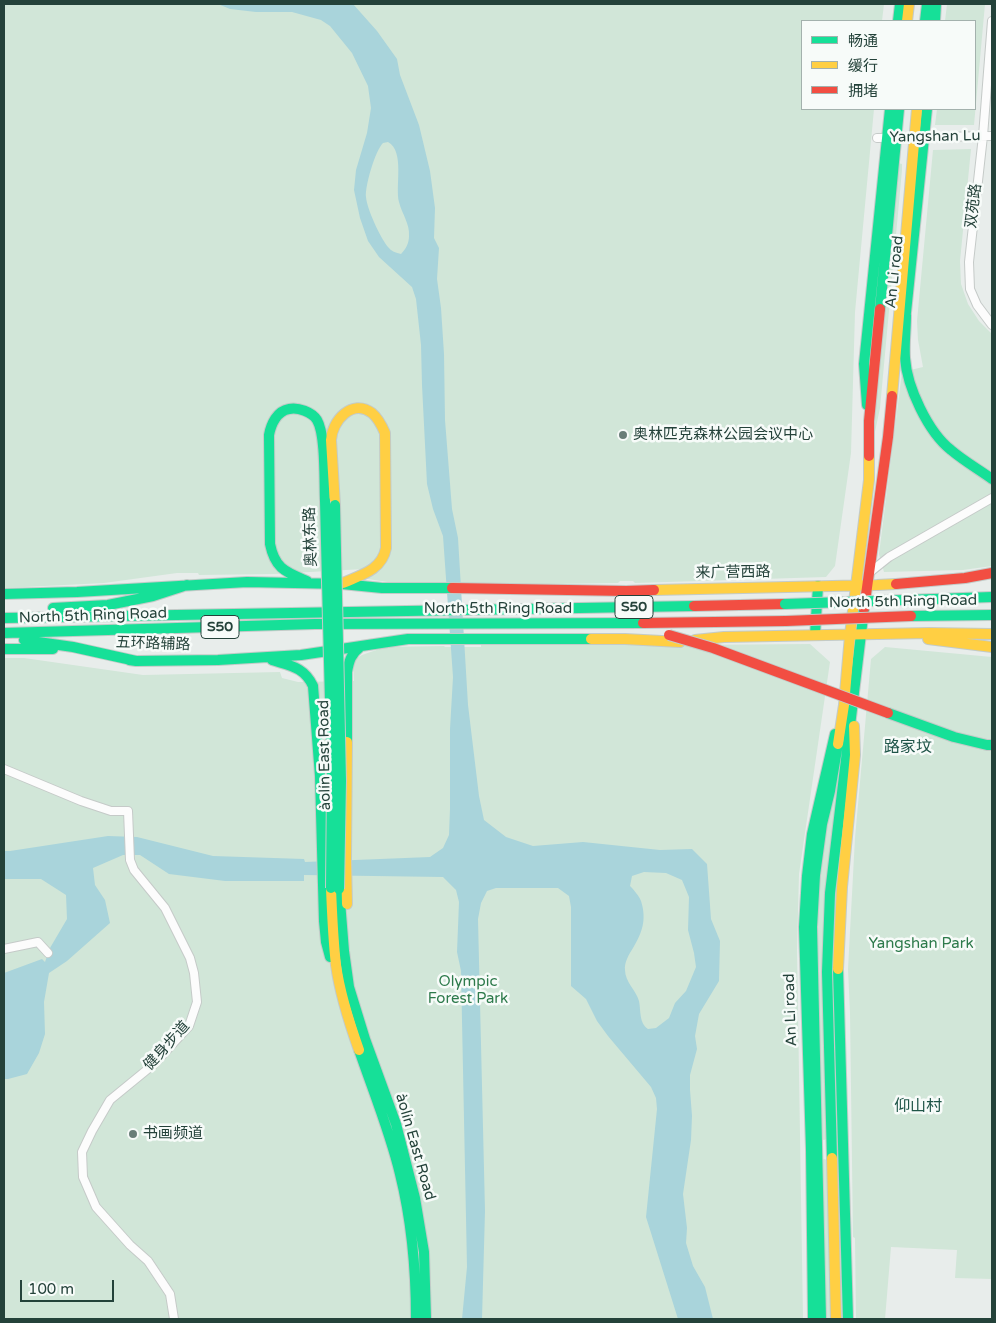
<!DOCTYPE html>
<meta charset="utf-8">
<style>
body{margin:0}
#map{position:relative;width:996px;height:1323px;overflow:hidden;background:#e8edeb;font-family:"Varela Round","Noto Sans SC",sans-serif}
canvas{display:block}
.frame{position:absolute;inset:0;border:5px solid #24423a;pointer-events:none}
.legend{position:absolute;left:801px;top:20px;width:175px;height:90px;box-sizing:border-box;background:#f7fbf9;border:1px solid #a3b1ad;margin:0;padding:6px 9px;list-style:none;font-size:15px;color:#24423a}
.legend li{display:flex;align-items:center;gap:10px;height:25px}
.legend b{width:25px;border:1px solid #a3b1ad}
.scale{position:absolute;left:20px;top:1280px;width:94px;height:22px;box-sizing:border-box;border:2px solid #24423a;border-top:0;padding-left:6px;font-size:15px;line-height:18px;white-space:nowrap;color:#24423a;-webkit-text-stroke:4px #f7fbf9;paint-order:stroke}
</style>
<div id="map">
<canvas width="996" height="1323"></canvas>
<div class="frame"></div>
<ul class="legend">
<li><b style="height:6px;background:#16e098"></b>畅通</li>
<li><b style="height:6px;background:#ffcf43"></b>缓行</li>
<li><b style="height:6px;background:#f24e42"></b>拥堵</li>
</ul>
<div class="scale">100 m</div>
</div>
<script>
const context = document.querySelector('canvas').getContext('2d');
context.lineJoin = 'round';
function paint(path, color) { context.fillStyle = color; context.fill(path, 'evenodd'); }
function strokePath(path, color, width, dash) { context.strokeStyle = color; context.lineWidth = width; context.lineCap = dash ? 'butt' : 'round'; context.setLineDash(dash || []); context.stroke(path); }
function label(font, color, halo, rows, align = 'center') {
  context.font = font + ' "Varela Round","Noto Sans SC",sans-serif'; context.lineWidth = 5; context.setLineDash([]); context.textBaseline = 'middle'; context.strokeStyle = halo; context.fillStyle = color; for (const [text, x, y, turn = 0] of rows) {
    context.save(); context.translate(x, y); context.rotate((+turn || 0) * Math.PI / 180); context.textAlign = isNaN(turn) ? turn : align; if (halo) context.strokeText(text, 0, 0); context.fillText(text, 0, 0); context.restore();
  }
}
const green = new Path2D(`
 M4 4H884L882 21H802V109H874L855 312 851 453 835 566 826 577 635 583 633 581H620L618 583 414 586 368 579 364 569 274 574 199 575 198 573H177L104 583 4 588Z
 M947 4H985L974 125H935L937 109H975V21H945Z
 M971 149 960 261 961 284 968 304 979 321 992 334V566L963 570 884 572 879 554 902 372 923 367 918 340 917 321 933 150Z
 M898 163 902 164V170L880 408 871 451Z
 M625 642 692 645 810 644 830 662 799 874 797 950 803 1319H4V658H24L143 675 280 672 282 678 298 682 354 681 353 660 362 655 385 647 444 646 445 647H481V645Z
 M885 647 992 657V1279L955 1278 957 1250 891 1247 885 1319H856L855 1238 853 1237 850 1013 848 969 855 838 871 659Z
 M838 775H840L829 874 827 1139 824 1140 821 1139 817 923 821 861 828 819Z
 M824 1159 827 1160 832 1319H823L822 1160Z`);
const water = new Path2D(`
 M218 4H353L377 31 397 59 400 75 419 125 430 171 435 208 434 238 439 248 437 279 441 308 444 354 445 420 452 509 458 538 468 705 479 796 484 820 506 837 533 846 583 842 660 850 692 849 707 864 711 919 720 941 719 981 699 1014 695 1036 697 1049 690 1075V1090L692 1116 691 1140 683 1194 687 1228 686 1243 693 1266 705 1287 713 1319H678L646 1217 657 1109 656 1098 651 1087 608 1036 597 1021 586 999 571 986V907L569 896 558 888H496L487 891 481 903 478 919 485 1211 482 1319H462L467 1267 461 971 457 952 459 902 456 890 443 877 304 875V881H225L169 874 140 855H123L93 868 95 885 105 900 110 923 67 961 49 973 44 1002 45 1034 39 1053 27 1074 8 1079H4V973L42 959 45 962 50 948 67 919 66 895 41 879H4V851H10L108 836 137 837 213 856 304 859 305 862 430 857 443 848 449 835 450 809V729L453 677 443 536 433 509 427 484 422 385 421 345 416 299 412 287 379 257 368 241 360 218 354 190 356 170 367 133 371 108 368 86 352 53 330 26 321 20 292 12H256L230 9ZM388 142C405 151 395 186 399 202 402 214 410 224 409 236 409 243 406 249 401 254 396 253 391 251 388 247 380 237 367 209 366 197 365 186 375 151 383 143ZM644 872 666 873 682 880 689 897 688 930 694 953 696 967 686 991 675 1003 669 1018 656 1028 648 1029C639 1023 641 1011 639 1001 636 990 625 982 625 970 624 963 629 954 633 948 642 933 647 920 641 901 639 896 634 890 630 886L632 876Z`);
const street = new Path2D(`
 M992 21 983 136 969 262 970 289 977 305 992 325
 M877 138 992 136
 M869 573 889 557 992 498
 M4 769 81 801 111 811H128L130 860 134 870 165 908 190 958 194 973 197 1002 189 1026 154 1064 110 1100 92 1131 82 1152 83 1177 96 1207 130 1245 148 1261 170 1294 174 1319
 M4 949 38 942 48 953`);
const fast = new Path2D(`
 M898 21 900 4
 M925 21 927 4
 M935 21 936 4
 M880 309 899 109
 M906 315C906 329 904 344 905 358 907 387 928 432 951 450 964 461 978 469 992 479
 M905 322 927 109
 M867 405 864 364 890 109
 M307 581C286 572 275 569 270 544L269 435C271 424 277 411 289 409 298 407 312 412 317 420 326 435 324 483 325 501
 M4 594 77 592 247 582 342 584 382 588H452
 M905 600 992 597
 M53 608 108 605 153 596 187 585
 M911 616 992 615
 M4 618 694 606
 M4 633 315 624 643 623
 M815 635 818 586
 M24 640 73 647 136 661
 M4 649H53
 M129 660 136 661 218 660 301 655 408 639H591
 M272 660C291 666 304 667 313 686L320 776 324 921 326 942 330 957
 M347 742V672C349 661 351 654 360 647
 M339 889 344 951 349 987 365 1039 396 1124 415 1198 424 1252 426 1319
 M838 969 848 1319
 M359 1050C373 1091 390 1132 400 1174 412 1222 416 1270 416 1319
 M832 1158 827 972 830 893 864 609
 M813 1319 811 1149 804 927 807 876 812 834 835 734
 M821 1319 812 927 815 875 822 824 830 791 838 744`);
const slow = new Path2D(`
 M907 21 909 4
 M892 396 917 109
 M335 505 331 440C332 421 352 398 372 413 378 418 382 426 385 433L386 548C382 570 361 575 343 583
 M654 590 877 585 896 584
 M591 639H625L680 642
 M928 639 992 647
 M695 640 724 637 929 633 992 634
 M838 744 844 705 850 635 869 480V456
 M331 888C332 914 333 939 336 965 340 994 349 1022 359 1050
 M347 904 346 859 347 742
 M838 969 842 887 855 755 854 726
 M832 1158 836 1319`);
const jam = new Path2D(`
 M869 456V421L880 309
 M896 584 965 578 992 573
 M452 588 626 591 654 590
 M694 606 785 604
 M864 609 888 437 892 396
 M643 623 786 621`);
const fastBridge = new Path2D(`
 M325 501 332 782 331 888
 M335 505 341 781 339 889
 M785 604 905 600
 M888 713 954 737 987 745H992`);
const jamBridge = new Path2D(`
 M786 621 911 616
 M669 635 713 648 888 713`);
const markers = [
 [623,435,5,"#697e78"],
 [133,1134,5,"#697e78"]
];
const shields = [
 [634,607,38],
 [220,627,38]
];
const shieldNames = [
 ["S50",634,607],
 ["S50",220,627]
];
const streetNames = [
 ["Yangshan Lu",935,137,-1],
 ["双苑路",974,206,-83],
 ["An Li road",895,272,-84],
 ["奥林东路",311,537,-92],
 ["来广营西路",733,573,-1],
 ["North 5th Ring Road",903,602,-1],
 ["North 5th Ring Road",498,609],
 ["North 5th Ring Road",93,616,-2],
 ["五环路辅路",153,644,2],
 ["àolín East Road",325,755,-91],
 ["An Li road",791,1010,-92],
 ["健身步道",167,1046,-48],
 ["àolín East Road",415,1147,74]
];
const poiNames = [
 ["奥林匹克森林公园会议中心",633,435],
 ["书画频道",143,1134]
];
const parkNames = [
 ["Yangshan Park",921,944],
 ["Olympic",468,982],
 ["Forest Park",468,999]
];
const neighbourhoodNames = [
 ["路家坟",908,748],
 ["仰山村",918,1107]
];
paint(green, '#d1e6d8');
paint(water, '#a9d4db');
strokePath(street, '#c5cac8', 10);
strokePath(fast, '#c3cbc8', 12);
strokePath(slow, '#c3cbc8', 12);
strokePath(jam, '#c3cbc8', 12);
strokePath(street, '#fcfcfc', 8);
strokePath(fast, '#16e098', 10);
strokePath(slow, '#ffcf43', 10);
strokePath(jam, '#f24e42', 10);
strokePath(fastBridge, '#c3cbc8', 12, []);
strokePath(jamBridge, '#c3cbc8', 12, []);
strokePath(fastBridge, '#16e098', 10);
strokePath(jamBridge, '#f24e42', 10);
for (const [x, y, r, color] of markers) { const dot = new Path2D(); dot.arc(x, y, r, 0, 2 * Math.PI); context.fillStyle = color; context.fill(dot); strokePath(dot, '#f7fbf9', 2); }
for (const [x, y, w] of shields) { const box = new Path2D(); box.roundRect(x - w / 2, y - 11.5, w, 23, 4); context.fillStyle = '#f7fbf9'; context.fill(box); strokePath(box, '#24423a', 1); }
label('bold 14px', '#24423a', null, shieldNames);
label('15px', '#24423a', '#f7fbf9', streetNames);
label('15px', '#24423a', '#f7fbf9', poiNames, 'left');
label('15px', '#2d7a4b', '#f7fbf9', parkNames);
label('16px', '#1f5548', '#f7fbf9', neighbourhoodNames);
</script>
